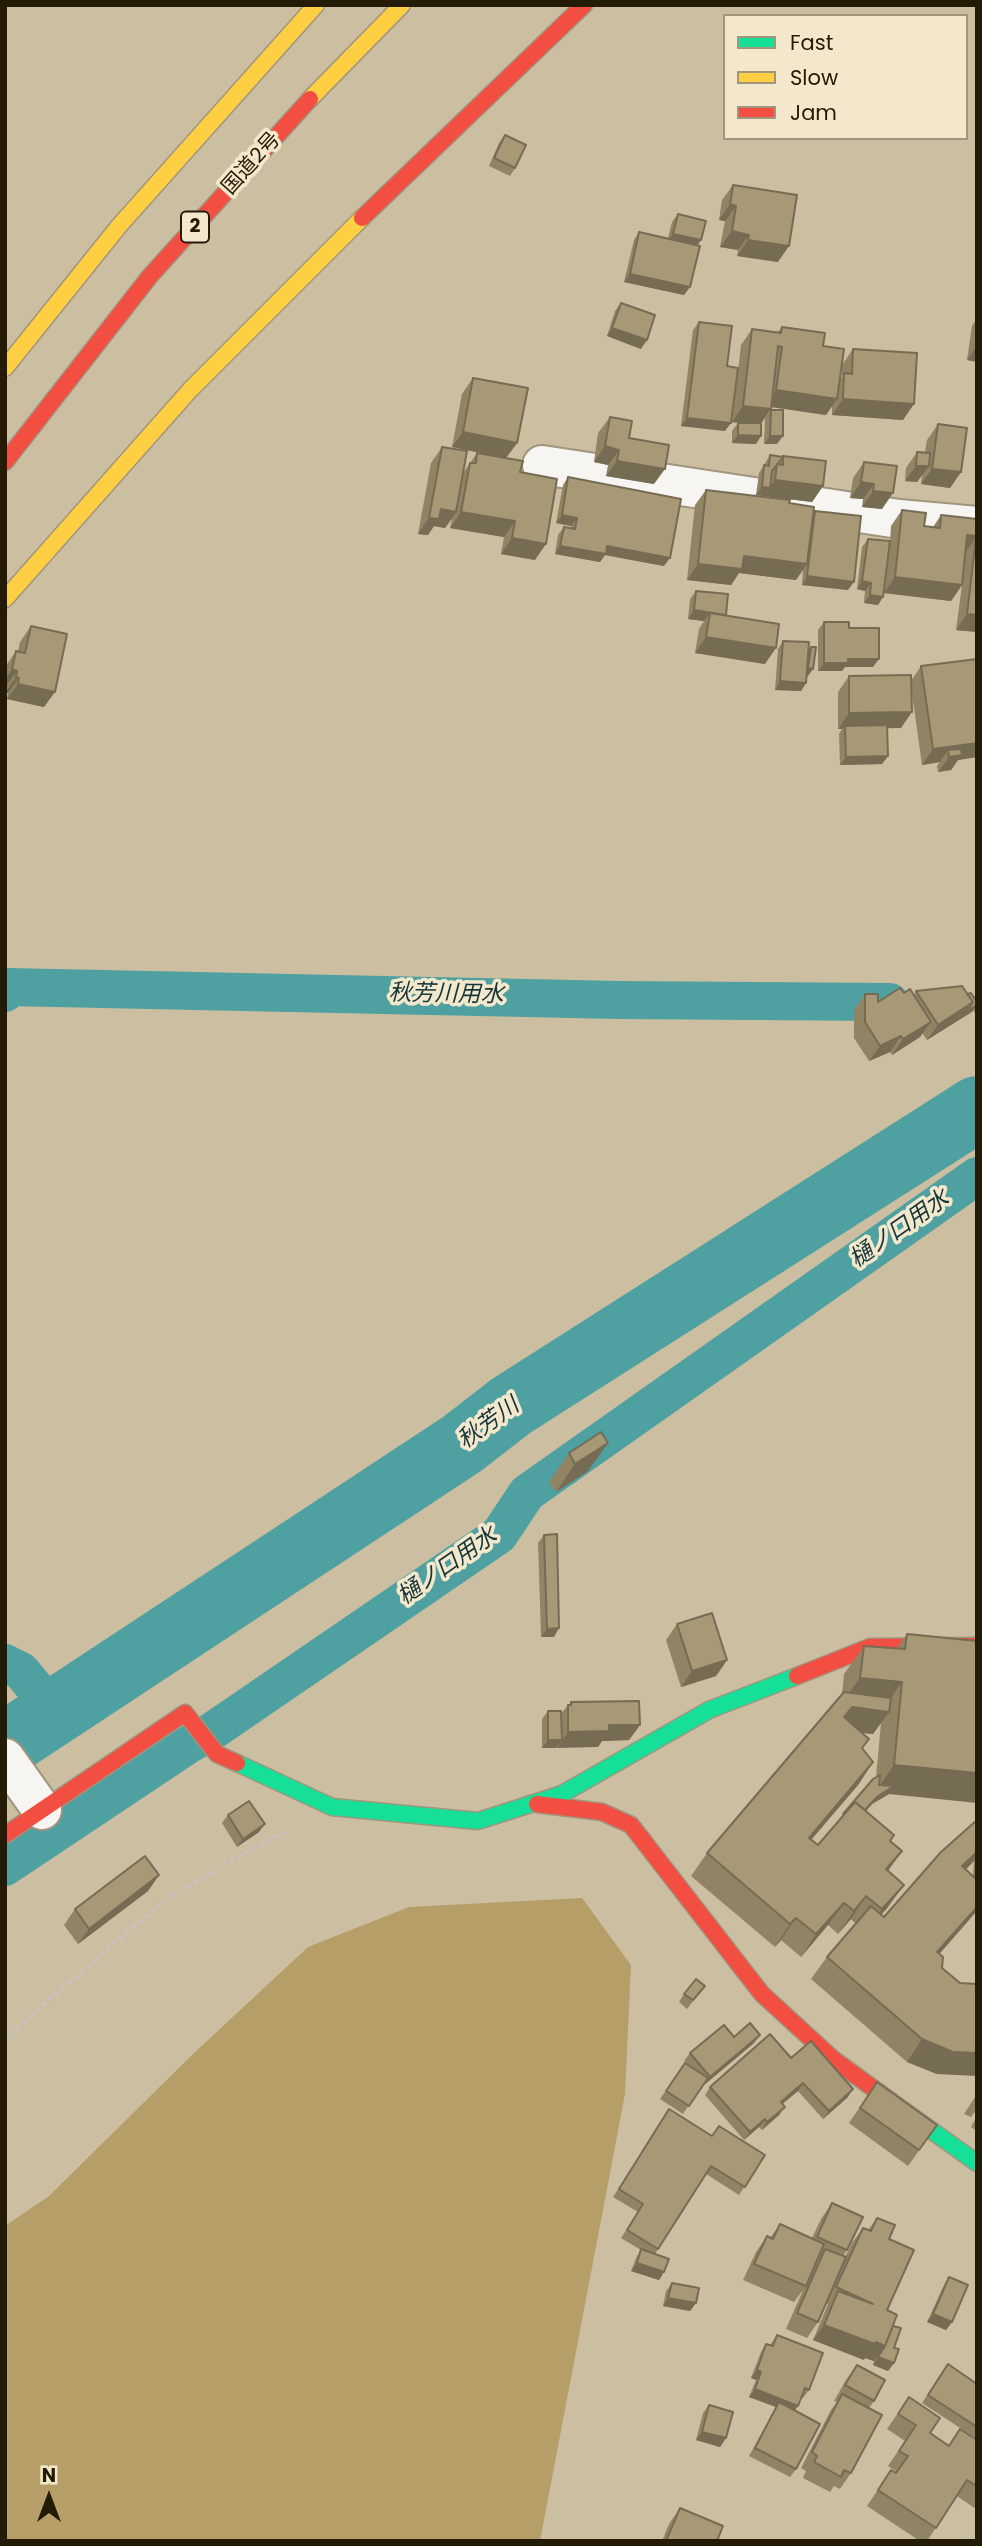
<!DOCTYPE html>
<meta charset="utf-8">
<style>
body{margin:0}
#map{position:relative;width:982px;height:2546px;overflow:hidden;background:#ccbea0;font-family:Poppins,sans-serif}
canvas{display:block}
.frame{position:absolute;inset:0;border:7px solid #241b06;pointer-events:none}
.legend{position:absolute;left:723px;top:14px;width:245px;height:126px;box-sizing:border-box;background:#f3e7cc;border:2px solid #a0957d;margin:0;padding:9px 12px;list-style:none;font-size:21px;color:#241b06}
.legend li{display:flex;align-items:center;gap:14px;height:35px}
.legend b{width:35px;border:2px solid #a0957d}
.north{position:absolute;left:14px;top:2462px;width:70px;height:70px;-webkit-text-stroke:5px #f3e7cc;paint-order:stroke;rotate:0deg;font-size:19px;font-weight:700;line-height:28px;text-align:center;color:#241b06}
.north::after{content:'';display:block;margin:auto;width:24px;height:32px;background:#241b06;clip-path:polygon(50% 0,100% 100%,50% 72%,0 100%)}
</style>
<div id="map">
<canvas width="982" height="2546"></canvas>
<div class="frame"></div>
<ul class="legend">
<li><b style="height:9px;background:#16e098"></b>Fast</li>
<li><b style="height:9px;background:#ffcf43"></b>Slow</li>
<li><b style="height:9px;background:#f24e42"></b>Jam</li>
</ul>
<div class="north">N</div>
</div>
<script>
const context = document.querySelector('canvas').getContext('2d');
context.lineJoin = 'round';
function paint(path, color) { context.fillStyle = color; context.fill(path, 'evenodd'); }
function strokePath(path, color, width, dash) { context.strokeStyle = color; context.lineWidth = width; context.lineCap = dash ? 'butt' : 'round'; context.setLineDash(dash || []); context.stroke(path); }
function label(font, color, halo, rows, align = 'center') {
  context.font = font + ' Poppins,"Noto Sans JP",sans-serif'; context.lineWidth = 7; context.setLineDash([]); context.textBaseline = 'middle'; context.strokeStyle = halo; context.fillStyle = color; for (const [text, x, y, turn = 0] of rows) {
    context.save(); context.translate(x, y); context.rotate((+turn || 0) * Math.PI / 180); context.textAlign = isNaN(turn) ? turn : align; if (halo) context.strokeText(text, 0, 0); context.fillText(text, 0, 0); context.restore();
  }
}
const forest = new Path2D(`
 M582 1898 631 1965 625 2094 540 2541H5V2226L49 2196 193 2054 308 1947 409 1907Z`);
const canal = new Path2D(`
 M5 993 8 987 619 1000 890 1002
 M5 1663 21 1671 55 1712
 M5 1867 188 1745 211 1732 499 1535 527 1493 977 1176`);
const river = new Path2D(`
 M5 1745 462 1444 511 1406 977 1109`);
const path = new Path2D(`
 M5 2041 12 2032 159 1905 228 1862 291 1829`);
const street = new Path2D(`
 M542 465 899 519 977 526
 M5 1758 42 1810`);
const fast = new Path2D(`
 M237 1763 332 1807 478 1821 562 1794 709 1710 797 1676
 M892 2102 977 2163`);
const slow = new Path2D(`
 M310 99 402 5
 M5 368 119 226 316 5
 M5 599 190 390 362 218`);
const jam = new Path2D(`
 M362 218 584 5
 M5 462 150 276 310 99
 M797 1676 870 1647 977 1646
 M537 1804 602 1812 631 1825 762 1994 833 2059 892 2102
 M5 1835 185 1713 217 1754 237 1763`);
const wall = new Path2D(`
 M505 135 515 168 510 176 489 166 499 143Z
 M733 185 778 262 737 256 738 250 720 247 725 221 719 220 722 200Z
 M678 214 701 240 698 245 684 295 624 282 634 240 639 232 668 238 672 222Z
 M621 303 641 349 607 336 615 311Z
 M977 318V362L967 360 972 326Z
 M699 322 727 366 725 431 681 426 693 330Z
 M782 327 823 346 840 379 842 377V365L853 349 903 420 832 415V406L826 415 771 407V409L761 423 756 444 732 443V431L738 423 732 422 741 345 752 329 778 332Z
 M473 378 517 443 506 458 520 472 535 560 501 554 504 537 450 528 452 519 445 528 434 526 428 535 418 534 431 463 442 447 463 473 477 453 501 457 452 447 462 394Z
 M771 410 777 444H764L765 418Z
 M610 417 629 438 654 484 606 476 608 465 594 462 598 433Z
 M938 424 961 472 950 488 921 484 922 475 917 482 905 481 906 468 917 452H925L927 440Z
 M770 455 826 461 823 486 812 502 756 495 759 473Z
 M864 462 897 466 882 509 862 507 863 499 850 498 853 478Z
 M568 477 664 566 605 555 600 562 555 554 558 535 564 527 571 528V526L556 523 563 485Z
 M706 490 789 503 813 513 815 511 848 590 802 585 803 569 796 580 739 573 731 585 687 580 695 505Z
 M902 510 924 526 933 527 941 515 977 519V632L956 630 962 585 951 601 884 593 878 605 864 603 865 591 857 589 862 547 868 539 890 541 891 526Z
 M696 591 726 615 725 616 765 664 695 653 699 629 704 621 688 619 690 599Z
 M824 622 849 628 873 667H845L842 671H818V630Z
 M31 626 44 707 7 699 8 693H5L6 686H5V667L16 651H18L20 642Z
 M783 641 809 651 811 647 813 669 807 677 806 683 801 691 775 690 778 649Z
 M977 659V757L958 760 951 770 938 772 937 766 940 762 922 765 911 686 901 728H887L888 756 882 764 840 765 839 734 842 729H838V692L849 676 911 681 921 666Z
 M916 991 967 994 975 999 977 996V1012L975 1013 973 1010 927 1040 922 1033 920 1037 892 1055 890 1052 869 1061 854 1038V1010L865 994 878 1002 904 993 914 995Z
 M569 1453 588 1471 556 1492 549 1482Z
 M544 1535 554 1637H541L538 1543Z
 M677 1624 727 1660 716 1676 681 1687 666 1640Z
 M907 1634 977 1641 889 1794 872 1804 866 1811 890 1841 902 1851 888 1871V1907L881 1915 884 1917 977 1820V1913H975L939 1954 937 2074 907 2062 811 1979 827 1957 856 1924 851 1919 838 1934 828 1925 801 1957 781 1940 775 1947 691 1876 707 1853 842 1695 844 1674 864 1646 896 1649ZM881 1723 876 1777 818 1845 811 1840 858 1785 873 1762 862 1749 869 1739 863 1733 873 1734ZM974 1861 973 1876 966 1869Z
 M571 1702 640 1725 629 1740 602 1741 598 1747H557L556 1748H542V1719L548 1711 561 1714 568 1705H570Z
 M228 1815 259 1832 237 1847 222 1823Z
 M159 1875 148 1891 78 1944 64 1925 75 1909Z
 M705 1986 687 2009 679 2002 684 1994Z
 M734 2037 754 2043 704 2085 703 2084 683 2114 660 2099 685 2063H686L684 2061 690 2053Z
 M791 2058 848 2097 823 2119 798 2091 782 2104 779 2115 762 2130 759 2127 744 2140 705 2095 710 2087Z
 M877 2082 937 2125 908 2166 849 2123Z
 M977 2094V2109L971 2117 964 2114Z
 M977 2116V2131L971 2127Z
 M664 2117 765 2155 739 2195 706 2174 655 2254 664 2272 659 2280 631 2271 636 2258 641 2250 621 2238 638 2212 613 2197Z
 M832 2203 847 2250 843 2256 845 2257 852 2243 863 2228 868 2230 877 2218 889 2239 887 2310 893 2326 894 2348V2363L888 2371 873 2365 874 2361 865 2358 864 2360 813 2340 828 2304 826 2303 818 2322 807 2338 786 2329 803 2290 794 2302 743 2280 756 2252 767 2236 770 2238 780 2224 812 2238 821 2219Z
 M949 2277 952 2322 946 2330 927 2322 944 2285Z
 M672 2283 696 2303 690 2311 663 2306 666 2291Z
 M777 2335 809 2390 803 2398H801L795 2410 796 2469 790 2477 749 2456 776 2407 749 2397 756 2380 751 2378 761 2352 766 2344 770 2345Z
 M948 2364 977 2384V2439L922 2403Z
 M857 2365 874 2401 869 2408 851 2473 840 2489 834 2486 830 2492 803 2478 806 2471 801 2468 831 2410 837 2402 834 2401 846 2380Z
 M909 2397 930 2433 949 2445 977 2440V2508L976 2509 957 2496 927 2541H920L867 2506 891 2470 896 2473 897 2472 888 2466 905 2441 887 2429Z
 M709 2405 726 2438 720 2447 696 2440 703 2413Z
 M680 2508 717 2541H662L669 2524Z`);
const shadedWall = new Path2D(`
 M730 204 736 206 725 221 719 220Z
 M732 231 749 235 738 250 720 247Z
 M673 234 701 240 695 248 667 242Z
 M748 240 789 246 778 262 737 256Z
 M630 274 690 287 684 295 624 282Z
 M612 328 647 340 641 349 607 336Z
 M977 346V362L967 360Z
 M776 390 837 399 826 415 765 406Z
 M843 399 914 404 903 420 832 415Z
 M743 406 771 409 760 425 732 422Z
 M687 418 731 423 725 431 681 426Z
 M463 432 517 443 506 458 452 447Z
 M738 435 761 436 756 444 732 443Z
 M770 436H783L777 444H764Z
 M605 446 619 450 608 465 594 462Z
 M617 461 665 469 654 484 606 476Z
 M916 466H929L917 482 905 481Z
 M932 469 961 472 950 488 921 484Z
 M775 480 823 486 812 502 764 496Z
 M861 482 874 484 863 499 850 498Z
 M762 487 770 488 764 496 756 495Z
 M873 491 893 493 882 509 862 507Z
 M441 509 456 512 445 528 434 526 428 535 418 534 429 518Z
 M461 512 515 521 504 537 450 528Z
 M562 515 577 518 571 526 556 523Z
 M967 535 977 536V549L976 538 966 552 956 551Z
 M512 538 546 544 535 560 501 554Z
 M560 546H607L670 558 664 566 605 555 600 562 555 554Z
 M744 556 807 564 796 580 739 573 731 585 687 580 698 564Z
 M807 576 854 582 848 590 802 585Z
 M895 577 962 585 951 601 884 593Z
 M862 581 871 583 865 591 857 589Z
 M870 595 883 597 878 605 864 603Z
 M694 610 726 615 720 623 710 613 704 621 688 619Z
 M967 614 977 615V632L956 630Z
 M706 637 776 648 765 664 695 653Z
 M848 659H879L873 667H845L842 671H818L824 663Z
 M808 668 813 669 807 677H803Z
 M12 669 17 671 6 686H5V680Z
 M16 677 19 678 8 693H5Z
 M780 681 806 683 801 691 775 690Z
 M18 684 55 692 44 707 7 699Z
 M912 712 901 728 845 729V726L842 729H838L849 713Z
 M977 743V757L958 760 951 770 938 772 949 757 948 750 940 762 922 765 933 749Z
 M888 756 882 764 840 765 846 757Z
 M973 1002 977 1005 972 1012 927 1040 938 1025Z
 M931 1022 920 1037 892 1055 903 1039Z
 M901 1036 890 1052 869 1061 880 1046Z
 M608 1443 588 1471 556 1492 575 1464Z
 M559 1628 554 1637H541L547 1629Z
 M727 1660 716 1676 681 1687 692 1671Z
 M860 1678 902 1682 882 1710 840 1706Z
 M852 1707 889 1712 873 1734 836 1730 844 1717Z
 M609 1725H640L629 1740 602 1741 598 1747 557 1748 568 1732Z
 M548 1740H562L556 1748H542Z
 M873 1762 858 1785 793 1861 809 1838Z
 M894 1765 977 1773V1803L889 1794 872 1804 848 1831Z
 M265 1824 259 1832 237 1847 243 1839Z
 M902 1851 886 1873V1869Z
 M977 1852V1858L947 1888 962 1866Z
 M159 1875 148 1891 78 1944 89 1929Z
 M904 1885 888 1907 866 1932 882 1909Z
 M866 1896 851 1919 838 1934 854 1911Z
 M844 1903 828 1925 801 1957 816 1934Z
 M977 1907V1913H975L921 1975 937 1952Z
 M796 1918 781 1940 775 1947 790 1924Z
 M760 2035 754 2043 704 2085 710 2077Z
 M922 2039 977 2053V2076L937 2074 907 2062Z
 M803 2083 798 2091 775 2110 781 2102Z
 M853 2089 848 2097 823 2119 829 2111Z
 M785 2107 779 2115 762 2130 767 2122Z
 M765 2119 759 2127 744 2140 750 2132Z
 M637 2263 664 2272 659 2280 631 2271Z
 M668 2298 696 2303 690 2311 663 2306Z
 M933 2314 952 2322 946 2330 927 2322Z
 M824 2325 876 2342 885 2346 874 2361 865 2358 864 2360 813 2340Z
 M878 2357 894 2363 888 2371 873 2365Z
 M757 2370 761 2372 756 2380 751 2378Z
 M755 2389 798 2406 792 2414 779 2402 776 2407 749 2397Z
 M702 2432 726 2438 720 2447 696 2440Z`);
const building = new Path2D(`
 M505 135 526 145 515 168 494 158Z
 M733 185 797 195 789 246 748 240 749 235 732 231 736 206 730 204Z
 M678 214 706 221 701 240 673 234Z
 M639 232 700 246 690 287 630 274Z
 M621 303 655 315 647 340 612 328Z
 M699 322 732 326 727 366 738 368 731 423 687 418Z
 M782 327 825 333 823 346 844 349 837 399 776 390 782 347 778 346 771 409 743 406 752 329 781 333Z
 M853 349 917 353 914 404 843 399 844 373 852 374Z
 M473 378 528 388 517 443 463 432Z
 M771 410H783V436H770Z
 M610 417 632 421 629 438 669 445 665 469 617 461 619 450 605 446Z
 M738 423H761V436L738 435Z
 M938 424 967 428 961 472 932 469Z
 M442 447 467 451 456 512 441 509 439 519 429 518Z
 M917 452 930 453 929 466H916Z
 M477 453 523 461 520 472 557 479 546 544 512 538 515 521 461 512 470 463H476Z
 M770 455 783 457 772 471 770 488 762 487 764 465 769 466Z
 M783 456 826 461 823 486 775 480 777 464 783 465Z
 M864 462 897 466 893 493 873 491 874 484 861 482Z
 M568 477 681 499 670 558 607 546 606 554 560 546 564 527 575 529 577 518 562 515Z
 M706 490 790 500 789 503 814 507 807 564 744 556 742 569 698 564Z
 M902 510 926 513 924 526 940 528 941 515 977 519V536L967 535 962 585 895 577Z
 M815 511 861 516 854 582 807 576Z
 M976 538H977V615L967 614Z
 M868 539 890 541 883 597 870 595 871 583 862 581Z
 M696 591 728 594 726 615 694 610Z
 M710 613 779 624 776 648 706 637Z
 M824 622H849V628H879V659H848V663H824Z
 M31 626 67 634 55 692 18 684 19 678 16 677 17 671 12 669 16 651 25 653Z
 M783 641 809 642 806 683 780 681Z
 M811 647H816L813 669 808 668Z
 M977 659V743L933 749 921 666Z
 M911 675 912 712 849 713V676Z
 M887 725 888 756 846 757 845 726Z
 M961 749 962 755 949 757 948 750Z
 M962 986 973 1002 938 1025 916 991Z
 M900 988 904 993 910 989 931 1022 903 1039 901 1036 880 1046 865 1022V994H878V1002Z
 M971 993 977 1002V1005L968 1010 973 1002 967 994Z
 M601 1432 608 1443 575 1464 569 1453Z
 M557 1534 559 1628 547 1629 544 1535Z
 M712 1613 727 1660 692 1671 677 1624Z
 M907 1634 977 1641V1773L894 1765 902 1682 860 1678 864 1646 905 1649Z
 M844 1692 891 1698 889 1712 852 1707 844 1717 869 1739 862 1748 873 1762 809 1838 818 1845 855 1802 894 1835 890 1841 902 1851 886 1869 904 1885 882 1909 866 1896 854 1911 844 1903 816 1934 796 1918 790 1924 707 1853Z
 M639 1701 640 1725H609V1731L568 1732V1705H571V1702Z
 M548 1711H561L562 1740H548Z
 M880 1775 879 1785 894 1786 878 1796 865 1810 855 1802 843 1814 873 1779Z
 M249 1801 265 1824 243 1839 228 1815Z
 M977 1820V1852L962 1866 977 1880V1907L937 1952 943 1957 942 1968 960 1983 977 1984V2053L953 2052 922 2039 827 1957 871 1906 884 1917 941 1852Z
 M145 1856 159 1875 89 1929 75 1909Z
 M696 1979 705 1986 693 2000 684 1994Z
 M750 2023 760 2035 710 2077 690 2053 724 2025 734 2037Z
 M770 2034 791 2058 811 2041 853 2089 829 2111 803 2083 781 2102 785 2107 767 2122 765 2119 750 2132 710 2087Z
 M685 2063 708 2078 689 2106 666 2091Z
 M877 2082 937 2125 919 2150 860 2108Z
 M669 2109 712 2136 719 2126 765 2155 745 2187 711 2166 658 2249 627 2230 643 2204 619 2189Z
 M832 2203 863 2217 847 2250 817 2237Z
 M877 2218 895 2225 889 2239 914 2250 887 2310 897 2315 885 2346 876 2342 875 2344 824 2325 838 2291 873 2304 836 2287 863 2228 871 2231Z
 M780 2224 824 2244 806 2286 754 2264 767 2236 773 2239Z
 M641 2249 669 2259 664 2272 637 2263Z
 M825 2249 846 2257 818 2322 797 2313Z
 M949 2277 968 2285 952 2322 933 2314Z
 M672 2283 699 2288 696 2303 668 2298Z
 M893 2326 901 2328 894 2348 899 2349 894 2363 878 2357 885 2346Z
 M777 2335 823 2353 809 2390 805 2388 798 2406 755 2389 761 2372 757 2370 766 2344 773 2346Z
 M948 2364 977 2384V2427L928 2395Z
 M857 2365 885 2380 874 2401 845 2385Z
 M842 2394 882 2415 851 2473 844 2470 841 2477 814 2462 817 2456 812 2452Z
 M909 2397 940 2418 930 2433 949 2446 960 2429 977 2440V2486L967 2480 936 2528 878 2490 891 2470 896 2473 908 2456 899 2451 916 2425 898 2414Z
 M779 2402 820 2424 796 2469 755 2448Z
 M709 2405 733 2412 726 2438 702 2432Z
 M680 2508 723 2526 717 2541H666Z`);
const shields = [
 [195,227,28]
];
const shieldNames = [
 ["2",195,227]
];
const streetNames = [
 ["国道2号",252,164,-48]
];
const waterNames = [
 ["秋芳川用水",446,995,1],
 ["樋ノ口用水",900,1230,-35],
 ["秋芳川",489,1424,-36],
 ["樋ノ口用水",448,1567,-35]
];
paint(forest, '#b59e68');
strokePath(canal, '#4fa0a0', 38);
strokePath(river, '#4fa0a0', 66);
strokePath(street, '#a0957e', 42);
strokePath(fast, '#a0957e', 19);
strokePath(slow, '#a0957e', 19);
strokePath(jam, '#a0957e', 19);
strokePath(path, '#c7c3ba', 4.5, [5, 3.5]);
strokePath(street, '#f7f5f1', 38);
strokePath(fast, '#16e098', 16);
strokePath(slow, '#ffcf43', 16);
strokePath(jam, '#f24e42', 16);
paint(wall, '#908465');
paint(shadedWall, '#766b53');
paint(building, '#a89976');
strokePath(building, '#766b53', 2);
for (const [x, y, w] of shields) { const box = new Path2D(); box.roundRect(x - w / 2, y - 15.5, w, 31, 5); context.fillStyle = '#f3e7cc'; context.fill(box); strokePath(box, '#241b06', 2); }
label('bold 19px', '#241b06', null, shieldNames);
label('21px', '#241b06', '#f3e7cc', streetNames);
label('italic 23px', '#15363a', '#f3e7cc', waterNames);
</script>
